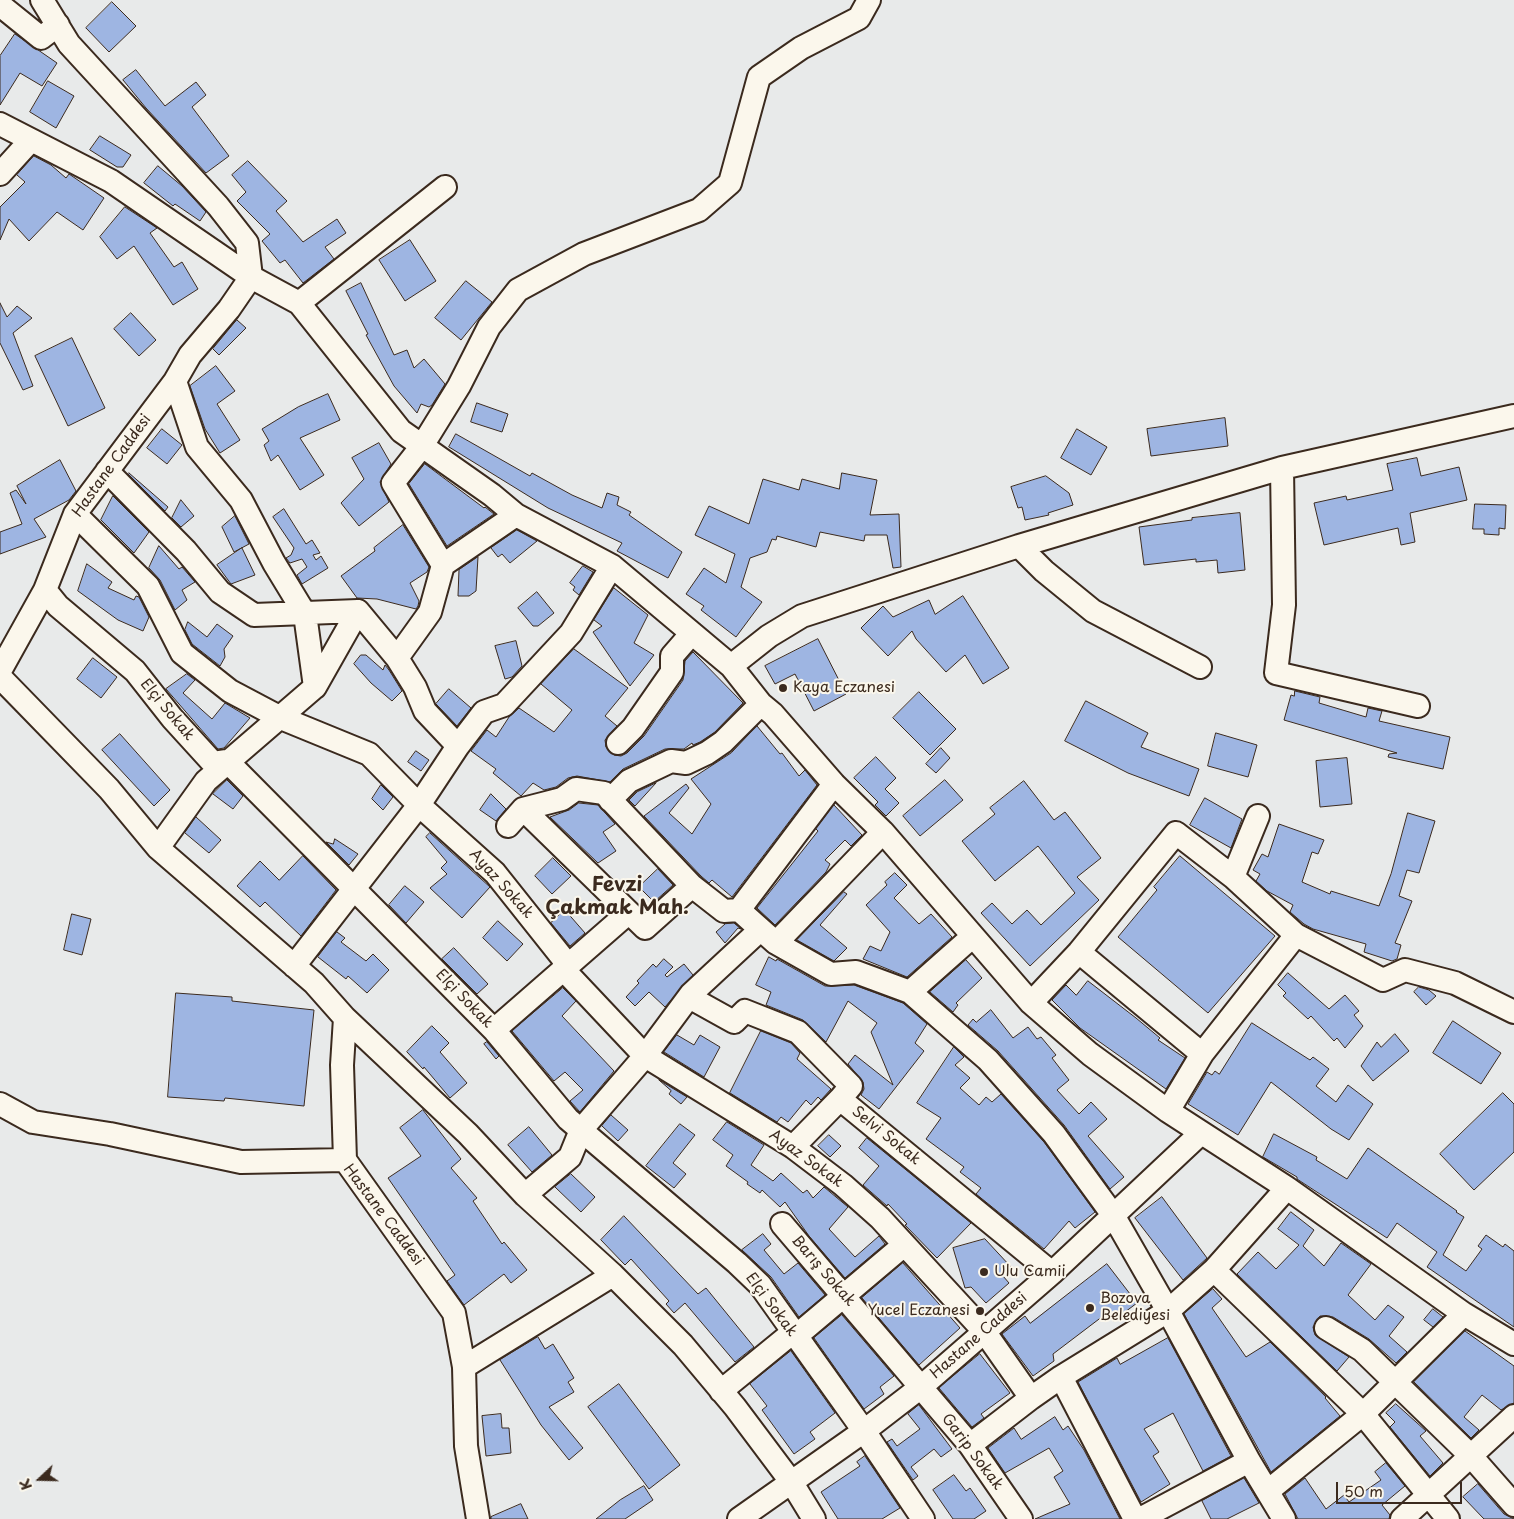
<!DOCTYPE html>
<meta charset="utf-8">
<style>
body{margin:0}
#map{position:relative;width:1514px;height:1519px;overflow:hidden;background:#e8eaea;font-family:"Playpen Sans",sans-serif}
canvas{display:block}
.north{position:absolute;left:15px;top:1454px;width:50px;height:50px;-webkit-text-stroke:4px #fbf7ec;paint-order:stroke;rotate:249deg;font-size:14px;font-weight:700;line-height:20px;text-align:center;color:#3b2a1e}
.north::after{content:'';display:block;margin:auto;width:18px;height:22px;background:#3b2a1e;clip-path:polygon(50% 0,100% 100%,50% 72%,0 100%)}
.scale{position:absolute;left:1336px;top:1482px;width:126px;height:22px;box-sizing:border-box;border:2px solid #3b2a1e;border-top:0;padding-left:6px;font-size:15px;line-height:18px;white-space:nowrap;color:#3b2a1e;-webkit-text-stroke:4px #fbf7ec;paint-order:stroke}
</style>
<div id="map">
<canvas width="1514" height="1519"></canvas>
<div class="north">K</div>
<div class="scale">50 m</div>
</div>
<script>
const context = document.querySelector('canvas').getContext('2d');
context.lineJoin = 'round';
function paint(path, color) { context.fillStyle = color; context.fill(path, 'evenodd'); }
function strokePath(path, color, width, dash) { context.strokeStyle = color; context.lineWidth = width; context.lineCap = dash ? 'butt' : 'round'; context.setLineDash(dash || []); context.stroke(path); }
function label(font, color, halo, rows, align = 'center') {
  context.font = font + ' "Playpen Sans",sans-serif'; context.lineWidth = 4; context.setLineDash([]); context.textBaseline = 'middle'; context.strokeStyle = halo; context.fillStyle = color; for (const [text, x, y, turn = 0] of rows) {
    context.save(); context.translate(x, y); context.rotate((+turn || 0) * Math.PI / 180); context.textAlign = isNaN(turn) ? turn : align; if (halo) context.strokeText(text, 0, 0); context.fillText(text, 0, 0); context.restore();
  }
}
const building = new Path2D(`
 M112 2 136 26 109 52 86 28Z
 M15 34 57 63 42 86 20 73 0 105V56Z
 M136 70 165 106 196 82 206 95 192 107 229 156 206 173 146 108 123 80Z
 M48 81 74 96 56 128 30 112Z
 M100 136 131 155 123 167H117L90 150Z
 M34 156 51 165 66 178 69 174 72 176 104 198 83 230 57 212 29 241 9 219 0 240V207L25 182 17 175Z
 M248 161 287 201 276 211 303 242 337 219 346 233 325 247 334 259 303 283 285 260 280 263 262 241 270 234 237 201 246 192 232 175Z
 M158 166 182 186 206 212 200 221 175 204 173 206 144 183Z
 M125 207 157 228 150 233 174 267 182 262 198 289 173 305 134 246 117 259 100 237Z
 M410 240 436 281 405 301 379 260Z
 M466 281 492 302 461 340 435 318Z
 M361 283 394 355 407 350 414 368 424 359 445 384 432 405 429 407 421 404 417 413 394 386 366 335 368 334 346 291Z
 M0 303 7 317 17 306 32 318 13 333 33 386 23 390 0 343Z
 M131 313 156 340 139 356 114 329Z
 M237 320 246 328 219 355 213 349Z
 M72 338 105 408 68 426 35 356Z
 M216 366 235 391 217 404 240 440 220 453 205 429 190 386Z
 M328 394 340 420 300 438 324 475 300 490 278 455 271 461 264 445 269 441 262 429 298 407Z
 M477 403 508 414 502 432 471 422Z
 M1225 418 1228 446 1151 456 1147 429Z
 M162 429 182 445 167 464 147 448Z
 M1077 429 1107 447 1091 475 1061 458Z
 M456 434 530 476 532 473 572 495 602 508 607 493 619 497 617 505 631 512 629 515 682 552 668 578 617 551 622 543 548 508 449 447Z
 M379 443 391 464 380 482 389 502 359 526 341 503 364 479 352 458Z
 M1417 458 1421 476 1459 467 1467 500 1410 513 1415 542 1401 545 1398 528 1324 545 1314 503 1346 496 1347 500 1393 490 1387 464Z
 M60 460 76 491 69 500 34 519 46 537 0 554V532L22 524 10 493 16 490 26 504 17 486Z
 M425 464 484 508 485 507 494 514 447 546 409 484Z
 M129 473 168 507 165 511 128 474Z
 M842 473 877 480 870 515 899 514 901 567 893 568 887 535H865L864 541 820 532 816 547 777 536 776 540 772 539 767 552 750 558 741 587 762 602 736 637 701 610 704 606 686 594 704 568 726 583 735 554 695 535 709 506 749 524 763 479 799 490 802 479 839 489Z
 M1046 476 1069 493 1073 505 1048 513 1049 515 1025 520 1022 507 1018 508 1011 487Z
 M113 496 149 532 134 553 101 520Z
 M181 500 194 516 181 527 172 518Z
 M1475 504 1506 505 1505 529 1499 528V535L1484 534V529H1473Z
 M284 509 306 544 312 540 320 553 313 555 316 560 321 556 328 568 302 584 297 575 307 567 302 559 290 563 286 558 291 555 294 548 273 517Z
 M1240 513 1245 570 1218 573 1217 560 1196 562V559L1144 565 1139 527 1192 520V518Z
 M235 516 249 544 234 552 222 527Z
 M403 525 429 567 427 572 410 583 419 601 418 606 416 609 377 599 357 598 341 576 375 551 374 548Z
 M517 530 537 541 510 563 502 554 498 557 491 548Z
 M159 546 179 569 182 567 195 582 182 590 187 600 175 610 160 580 149 568Z
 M242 548 255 575 231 584 217 565Z
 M478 557 476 591 469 596H458L459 570Z
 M87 564 112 582 108 588 134 600 136 596 139 597 149 617 143 631 118 620 78 591Z
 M583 566 593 572 579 595 573 590 575 587 570 583Z
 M614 588 648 615 634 643 654 655 630 686 593 632 602 626 594 620Z
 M537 592 554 613 538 626H533L518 608Z
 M963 596 1009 668 983 684 965 655 946 672 916 639 912 631 888 656 861 628 883 606 893 617 929 600 935 614Z
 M188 622 207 637 217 624 233 636 224 649 225 657 220 666 192 644 185 630Z
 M818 639 846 694 814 711 795 674 775 684 765 666Z
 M516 641 522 666 512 677 505 679 495 646Z
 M574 649 628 688 605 716 617 726 605 740 606 747 614 755 621 756 627 753 644 736 683 680 685 661 693 652 743 703 715 732 700 742 693 745 692 743 684 749H665L623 769 610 782 577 776 568 778 556 787 544 790 533 783 521 796 493 773 496 769 471 751 487 730 496 737 509 717 519 708 554 732 572 710 541 684Z
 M361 655H366L383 670 385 665 389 670 402 691 392 701 371 683 354 664Z
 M93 658 117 677 101 698 77 679Z
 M187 674 195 680 183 693 212 719 225 703 250 718 224 748 218 749 166 689Z
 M449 689 471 708 457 726 436 704Z
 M1295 691 1320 697 1319 703 1366 717 1368 708 1382 711 1379 721 1450 737 1443 769 1388 757 1389 754 1397 753 1284 720 1291 695 1294 696Z
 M919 692 956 729 930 755 893 718Z
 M1086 701 1148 733 1141 747 1199 769 1189 796 1128 773 1065 741Z
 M757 726 780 754 782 753 799 776 805 770 817 785 732 897 712 880 709 883 701 876 644 816 686 784 689 788 669 813 692 834 711 804 691 779 731 753Z
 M1216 733 1257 745 1248 777 1208 766Z
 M120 734 170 790 154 806 102 750Z
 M941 748 950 758 936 773 926 764Z
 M416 751 429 760 421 771 408 762Z
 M876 757 896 778 885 789 899 803 886 816 875 805 878 802 854 778Z
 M1347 758 1352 804 1320 807 1316 761Z
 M227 780 243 796 233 809 213 794Z
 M945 780 963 800 920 836 903 816Z
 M1024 781 1054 820 1065 812 1101 858 1077 877 1099 900 1030 966 981 913 992 903 1012 924 1027 910 1041 925 1075 893 1038 846 995 881 962 841 995 814 990 808Z
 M656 783 635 806 629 800 637 792Z
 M381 785 393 797 383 810 372 799Z
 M491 794 506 809 496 821 480 810Z
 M1205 798 1242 819 1231 848 1190 825Z
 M579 803 598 805 615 824 603 832 616 851 598 863 550 817 569 810Z
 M834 805 862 835 851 846 845 840 825 860 830 864 826 872 775 925 757 908 818 831 816 829Z
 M1408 813 1435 821 1419 873 1407 870 1399 896 1412 901 1395 943 1401 945 1397 959 1392 961 1364 952 1366 944 1313 929 1304 924 1290 912 1293 905 1267 891 1256 881 1260 874 1253 870 1262 854 1268 857 1279 824 1324 840 1318 854 1312 852 1302 882 1330 894 1331 891 1379 906 1391 874Z
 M196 817 221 840 209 853 185 833Z
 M430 833 490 887 462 918 430 888 447 874 441 868 447 862 426 837Z
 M335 839 358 854 349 865 326 842 333 844Z
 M303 856 336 890 301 936 265 902 260 907 237 886 260 861 279 880Z
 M1180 856 1275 936 1208 1013 1118 937 1157 890 1154 887Z
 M553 858 571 876 552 894 535 876Z
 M658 869 673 885 654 902 639 887Z
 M895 873 907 885 894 898 919 924 931 914 952 937 907 977 863 959 870 946 881 951 890 932 866 905 887 885 885 882Z
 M405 886 424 902 406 923 389 905Z
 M844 892 847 894 820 925 847 948 834 961 797 940Z
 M565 910 585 933 570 946 551 923Z
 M72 914 91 919 82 955 64 950Z
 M498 921 523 944 507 961 483 938Z
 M734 923 741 929 738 928 725 943 716 932 725 924Z
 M337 932 345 938 341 942 366 961 373 954 389 970 367 993 348 976 346 979 318 957Z
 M454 948 488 984 477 994 442 959Z
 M769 957 776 961 777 959 825 986 854 985 903 1003 927 1024 915 1043 924 1051 879 1109 861 1095 864 1089 863 1082 848 1064 855 1055 893 1085 871 1032 877 1023 848 1001 826 1042 803 1020 766 1005 771 992 756 985Z
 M664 959 673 967 665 975 667 977 684 964 693 975 665 1007 649 992 635 1006 626 997 639 983 637 981 653 964 656 967Z
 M966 960 982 978 956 1003 958 1005 953 1012 930 992Z
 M1288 973 1329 1009 1345 995 1359 1011 1354 1015 1363 1026 1345 1048 1337 1038 1334 1041 1311 1016 1308 1019 1283 996 1286 993 1278 985Z
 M1088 981 1136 1018 1160 1038 1158 1040 1185 1058 1166 1089 1080 1028 1052 1000 1066 985 1076 995Z
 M1419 987 1429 990 1436 996 1426 1005 1414 992Z
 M563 988 576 1001 562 1016 614 1071 580 1112 570 1101 583 1090 565 1072 554 1081 512 1031Z
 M176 993 232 997V1001L314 1010 304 1106 225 1098 224 1101 168 1097Z
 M991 1010 1013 1038 1028 1027 1037 1039 1041 1037 1056 1055 1052 1058 1069 1080 1057 1090 1079 1114 1091 1102 1107 1119 1088 1136 1124 1177 1110 1189 1064 1125 998 1051 968 1025 973 1019 976 1022Z
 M1453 1021 1501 1053 1481 1084 1433 1053Z
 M1252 1023 1310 1060 1313 1057 1329 1069 1316 1086 1336 1102 1348 1085 1373 1104 1349 1140 1331 1129 1271 1082 1238 1135 1188 1104 1207 1072 1212 1075 1215 1071 1219 1074Z
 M432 1026 449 1043 440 1052 467 1083 450 1098 424 1067 423 1069 407 1052Z
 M761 1031 791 1043 800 1053 797 1059 831 1089 821 1100 818 1097 811 1105 806 1100 788 1122 781 1117 777 1122 730 1093Z
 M1395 1034 1409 1051 1373 1081 1361 1066 1377 1042 1381 1047Z
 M677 1035 694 1045 700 1035 720 1047 704 1077 664 1052Z
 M487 1042 499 1056 496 1059 484 1044Z
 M954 1047 964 1057 955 1065 970 1078 960 1088 979 1105 986 1097 992 1102 1001 1094 1044 1142 1095 1212 1075 1228 1069 1221 1044 1249 976 1194 981 1188 960 1172 964 1167 926 1139 941 1118 917 1103Z
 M659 1080 687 1097 681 1104 669 1094 671 1091Z
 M1503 1093 1514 1104V1152L1474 1190 1440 1154Z
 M423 1110 461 1159 451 1168 477 1198 473 1201 502 1244 504 1242 527 1270 511 1283 504 1274 464 1305 447 1281 455 1275 388 1178 421 1156 400 1128Z
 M611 1115 628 1130 618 1141 602 1126Z
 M727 1122 764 1145 751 1165 773 1181 781 1173 803 1193 807 1190 813 1198 824 1187 848 1207 829 1229 855 1257 879 1236 885 1244 845 1278 809 1236 785 1202 780 1207 762 1190 760 1193 747 1184 748 1182 726 1166 733 1155 713 1140Z
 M680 1124 695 1135 673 1163 686 1174 674 1188 646 1166Z
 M529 1127 552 1155 532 1172 508 1145Z
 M1274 1134 1317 1157 1316 1160 1347 1179 1368 1148 1457 1211 1456 1212 1464 1217 1443 1255 1466 1271 1482 1249 1478 1246 1486 1235 1503 1247 1505 1244 1514 1251V1327L1427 1267 1437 1252 1397 1223 1387 1238 1297 1179V1177L1263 1157Z
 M829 1135 841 1146 830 1157 818 1146Z
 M867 1138 971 1223 937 1258 905 1225 907 1224 888 1204 887 1206 863 1185 879 1166 859 1148Z
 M571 1174 595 1197 581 1212 555 1187Z
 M1162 1197 1207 1258 1183 1280 1135 1218Z
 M1291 1212 1314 1230 1303 1246 1324 1266 1341 1243 1371 1264 1348 1295 1375 1320 1388 1305 1404 1317 1389 1336 1407 1352 1396 1363 1369 1339 1333 1317 1320 1316 1313 1327 1315 1335 1349 1357 1337 1371 1237 1274 1258 1252 1276 1269 1299 1245 1278 1229Z
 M624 1216 698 1294 706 1288 754 1347 735 1362 685 1303 674 1313 666 1304 669 1301 631 1259 625 1265 601 1240Z
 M763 1234 771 1244 764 1250 784 1274 798 1263 825 1295 799 1317 771 1277 742 1250Z
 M985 1239 1011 1267 1003 1276 1009 1283 986 1303 971 1287 965 1288 953 1248Z
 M903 1263 960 1328 919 1365 862 1298Z
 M1107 1264 1137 1303 1113 1321 1107 1313 1053 1354 1054 1361 1033 1376 1002 1334 1025 1316 1030 1323Z
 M1213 1289 1222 1299 1212 1308 1246 1357 1270 1342 1326 1397 1325 1398 1340 1416 1271 1472 1184 1314Z
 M1433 1309 1443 1317 1433 1327 1424 1320Z
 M842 1315 894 1376 880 1387 884 1394 864 1409 814 1338Z
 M1465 1331 1514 1366V1403L1501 1410 1482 1395 1464 1417 1479 1430 1471 1438 1414 1382Z
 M538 1337 545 1349 553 1344 574 1378 568 1382 574 1392 549 1407 583 1448 569 1460 541 1425 500 1360Z
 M1168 1338 1231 1456 1203 1471 1173 1413 1144 1429 1159 1452 1153 1456 1170 1484 1141 1502 1078 1382 1117 1358 1120 1364Z
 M791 1351 835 1413 810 1432 815 1439 794 1454 762 1410 767 1406 750 1384Z
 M980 1354 1010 1393 981 1414 984 1418 972 1427 939 1388Z
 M619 1384 680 1465 649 1489 588 1407Z
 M1396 1404 1426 1431 1420 1436 1443 1463 1430 1476 1390 1427 1395 1422 1386 1413Z
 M919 1405 952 1449 941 1457 934 1449 911 1467 918 1476 913 1480 887 1442 892 1439 897 1446 920 1429 908 1414Z
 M501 1414 502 1428H509L511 1453 486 1456 482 1416Z
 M1055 1417 1063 1430 1068 1426 1084 1450 1120 1519H1035L1070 1504 1054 1477 1063 1471 1049 1448 1005 1473 988 1448 1014 1428 1021 1439Z
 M865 1456 900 1508 882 1519H838L821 1492 860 1466 857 1462Z
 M1386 1463 1405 1486 1382 1505 1390 1515 1389 1519H1298L1285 1494 1305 1478 1326 1509 1344 1495 1349 1502 1381 1480 1375 1472Z
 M954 1475 966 1491 970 1488 986 1511 974 1519H953L933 1490Z
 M1244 1478 1259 1503 1227 1519H1211L1202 1501Z
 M1478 1484 1504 1514 1514 1519H1484L1463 1497Z
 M644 1486 653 1500 625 1519H596L620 1500Z
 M521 1504 528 1519H491V1517Z`);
const minor = new Path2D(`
 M0 5 41 38 58 25
 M0 124 111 181 251 277 299 303 401 431 492 495 516 515 612 566 731 666 761 704 773 714 834 784 883 832 1031 1003 1090 1054 1168 1111 1287 1188 1464 1314 1514 1344
 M0 174 31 140
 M299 303 445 187
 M1282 468 1284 605 1276 673 1418 706
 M107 471 186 551 220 592 254 615 358 611 397 658 415 687 425 711 458 746
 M75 514 148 586 182 653 230 691 281 718 369 754 419 805 495 873 565 961 563 969 645 1056 793 1147 843 1185 880 1218 984 1331 1031 1398 1061 1377 1135 1519
 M1019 546 1044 571 1093 611 1200 667
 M443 565 393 483 422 446 459 386 489 327 518 290 584 254 699 210 730 183 759 77 801 48 859 18 869 0
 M45 590 58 606 135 671 172 718 213 763 227 761 494 1030 568 1119 737 1263 760 1285 864 1431 923 1519
 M397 658 430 612 443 565 516 515
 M731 666 769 636 802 616 1019 546 1282 468 1514 416
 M0 671 45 590 75 514 175 381 190 355 229 309 251 277 247 243 218 206 69 44 42 0
 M0 677 109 789 158 848 314 983 345 1018 468 1134 525 1195 613 1275 683 1345 735 1407 792 1483 814 1519
 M315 687 358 611
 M618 743 633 728 672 672V656L692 633
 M610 800 629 781 671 761 686 763 707 753 723 742 761 704
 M523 809 645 928 692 886
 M508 826 523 809 562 799 576 789 604 793 692 886 724 911 739 910 776 943 831 974 856 972 910 992 988 1060 1054 1134 1113 1215 1168 1311 1249 1461 1284 1519
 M158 848 206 781 315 687 305 614 274 563 241 500 197 447 175 381
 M1233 877 1258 816
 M739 910 834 784
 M776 943 883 832
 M1079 952 1202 1054 1296 935
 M294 966 419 805 458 746 484 712 504 705 571 633 612 566
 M910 992 972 937
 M689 997 734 1022 745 1011 798 1032 851 1086 840 1099 1052 1273
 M1031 1003 1079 952 1176 833 1233 877 1296 935 1383 980 1405 970 1455 983 1514 1012
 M345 1018 342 1065 345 1160
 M494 1030 627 914
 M0 1104 33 1122 110 1134 241 1162 345 1160 454 1313 464 1367 466 1446 478 1519
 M1168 1111 1202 1054
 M793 1147 840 1099
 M525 1195 570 1157 581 1130 645 1056 691 994 760 930
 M782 1224 970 1445 1021 1519
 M1214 1270 1363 1414 1448 1519
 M1326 1328 1362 1350 1471 1456 1514 1505
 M795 1337 904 1245
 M464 1367 613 1275
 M1061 1377 1168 1311 1214 1270 1287 1188
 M721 1391 792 1333
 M970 1445 1031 1398
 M1268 1491 1363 1414 1464 1314
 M739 1519 864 1431 921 1387 1052 1273 1201 1133
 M1140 1519 1249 1461
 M1402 1519 1514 1416`);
const markers = [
 [783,688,5,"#3b2a1e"],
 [984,1272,5,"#3b2a1e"],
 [1090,1308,5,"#3b2a1e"],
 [980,1311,5,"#3b2a1e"]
];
const streetNames = [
 ["Hastane Caddesi",112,466,-54],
 ["Elçi Sokak",167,710,50],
 ["Ayaz Sokak",501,884,48],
 ["Elçi Sokak",464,999,46],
 ["Selvi Sokak",886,1136,39],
 ["Ayaz Sokak",806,1159,36],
 ["Hastane Caddesi",383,1215,53],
 ["Barış Sokak",823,1271,49],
 ["Elçi Sokak",771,1305,53],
 ["Hastane Caddesi",979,1336,-41],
 ["Garip Sokak",972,1452,53]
];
const poiNames = [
 ["Kaya Eczanesi",793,688],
 ["Ulu Camii",994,1272],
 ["Bozova",1100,1299],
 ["Belediyesi",1100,1316],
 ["Yucel Eczanesi",970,1311,"right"]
];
const districtNames = [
 ["Fevzi",617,885],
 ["Çakmak Mah.",617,908]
];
paint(building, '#9eb5e2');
strokePath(building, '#3b2a1e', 1);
strokePath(minor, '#3b2a1e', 26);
strokePath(minor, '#fbf7ec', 22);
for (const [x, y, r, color] of markers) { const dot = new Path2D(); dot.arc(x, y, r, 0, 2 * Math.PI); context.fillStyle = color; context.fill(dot); strokePath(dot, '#fbf7ec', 2); }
label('15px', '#3b2a1e', '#fbf7ec', streetNames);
label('15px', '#3b2a1e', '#fbf7ec', poiNames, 'left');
label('bold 20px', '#3b2a1e', '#fbf7ec', districtNames);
</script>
